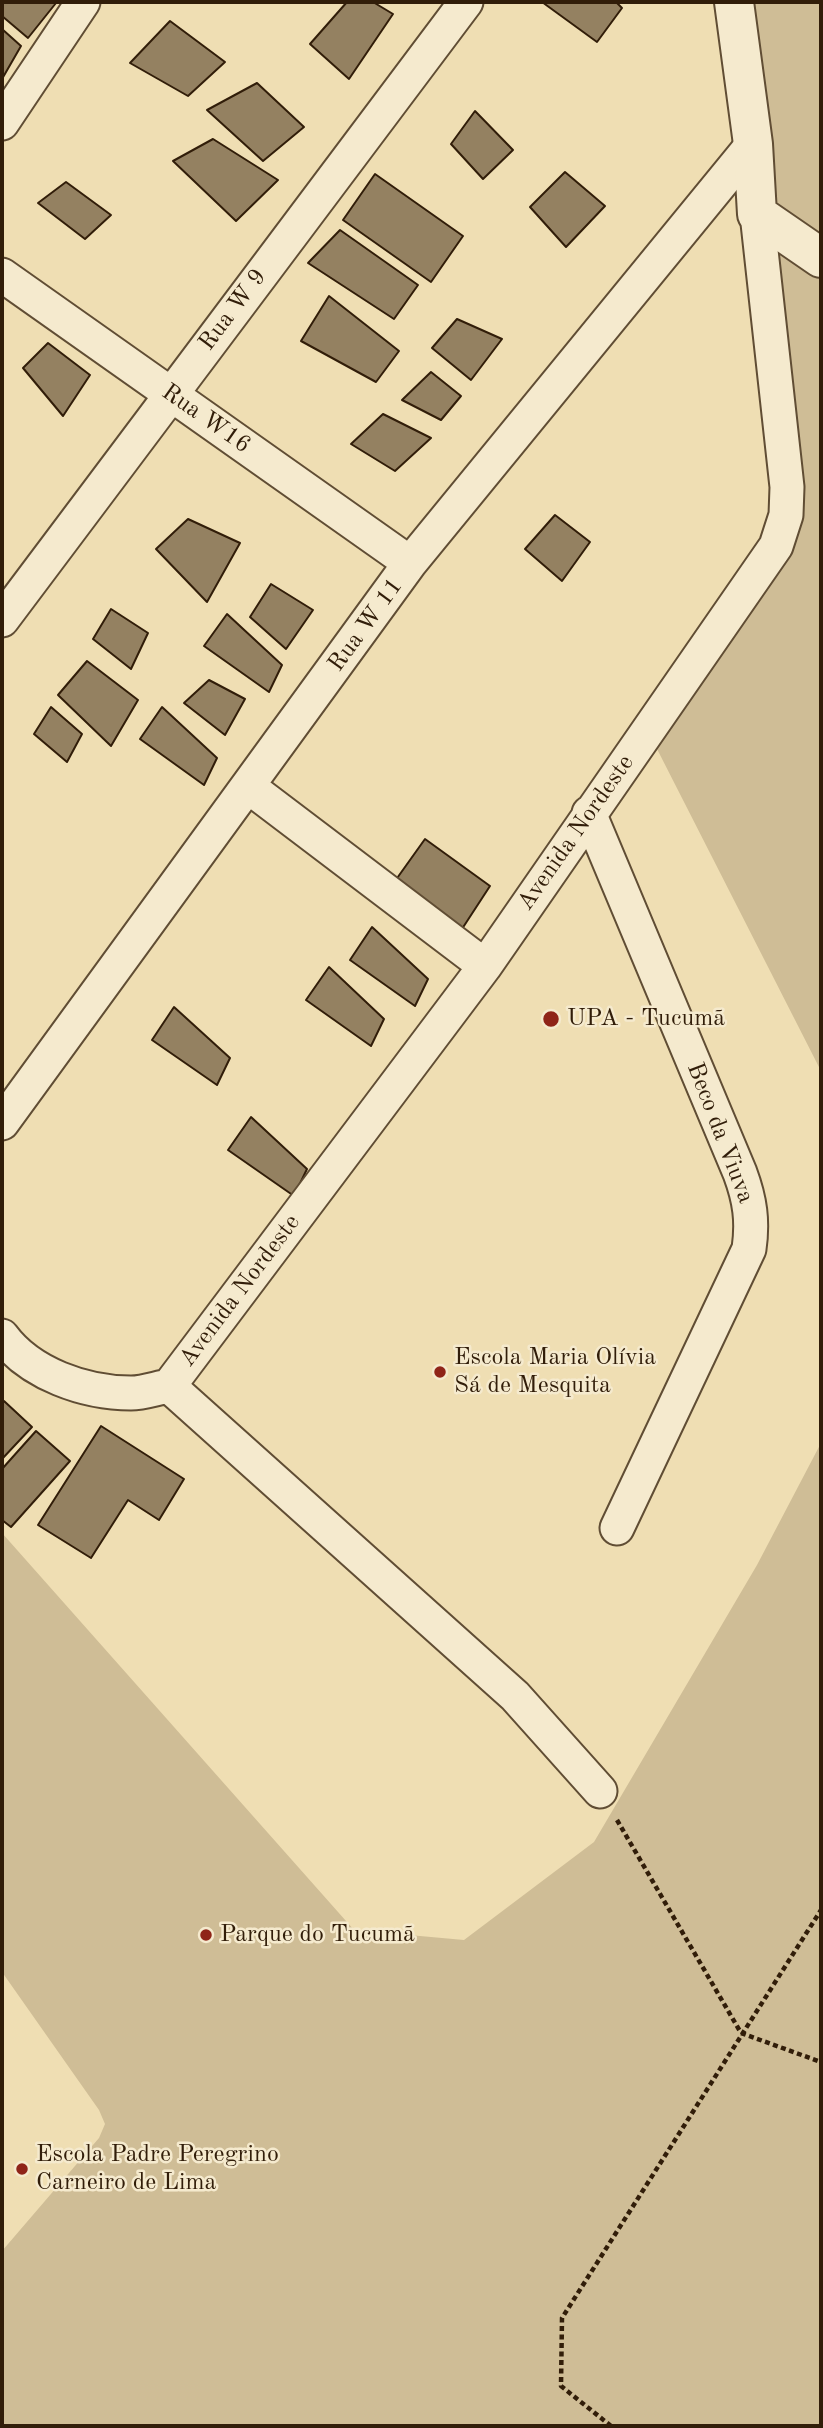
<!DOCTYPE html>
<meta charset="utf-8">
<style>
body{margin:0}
#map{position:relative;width:823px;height:2428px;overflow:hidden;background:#efdeb3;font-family:"Old Standard TT",serif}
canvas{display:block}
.frame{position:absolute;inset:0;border:4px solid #311d09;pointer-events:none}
</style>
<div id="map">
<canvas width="823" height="2428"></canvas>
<div class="frame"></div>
</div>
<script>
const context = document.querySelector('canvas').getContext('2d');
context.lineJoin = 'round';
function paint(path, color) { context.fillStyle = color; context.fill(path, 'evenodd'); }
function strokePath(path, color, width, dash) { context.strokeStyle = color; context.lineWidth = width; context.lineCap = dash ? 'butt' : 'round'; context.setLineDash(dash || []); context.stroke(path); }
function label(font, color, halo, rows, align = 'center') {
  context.font = font + ' "Old Standard TT",serif'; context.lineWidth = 5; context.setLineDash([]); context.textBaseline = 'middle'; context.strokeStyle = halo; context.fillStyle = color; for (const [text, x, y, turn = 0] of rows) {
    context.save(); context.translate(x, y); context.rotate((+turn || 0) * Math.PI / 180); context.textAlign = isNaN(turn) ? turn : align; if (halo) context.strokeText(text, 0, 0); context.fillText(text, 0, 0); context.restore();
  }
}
const green = new Path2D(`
 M734 2H821V1071L656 747 776 546Z
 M821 1443V2426H2V2251L99 2138 105 2124 99 2110 2 1972V1533L354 1930 464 1940 594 1842 757 1565Z`);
const building = new Path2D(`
 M2 2H55L56 3 28 38 2 16Z
 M347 2H373L393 14 349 79 310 44Z
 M542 2H616L622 8 597 42Z
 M170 21 225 62 188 96 130 63Z
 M2 29 21 46 2 79Z
 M257 83 304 127 263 161 207 110Z
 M475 111 513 150 483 179 451 144Z
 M213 139 278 180 236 221 173 161Z
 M565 172 605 206 566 247 530 207Z
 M375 174 463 236 431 282 343 220Z
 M66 182 111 215 85 239 38 203Z
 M340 230 418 285 394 319 308 263Z
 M329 296 399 351 376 382 301 341Z
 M457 319 502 339 471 380 432 348Z
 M48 343 90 375 63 416 23 368Z
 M431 372 461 396 441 420 402 400Z
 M383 414 431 438 395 471 351 444Z
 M555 515 590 542 562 581 525 549Z
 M188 519 240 543 207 602 156 549Z
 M271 584 313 610 286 649 250 617Z
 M111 609 148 633 131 669 93 639Z
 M227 614 282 665 269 692 204 646Z
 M87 661 138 700 111 746 58 695Z
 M209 680 245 699 225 735 184 703Z
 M51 707 82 734 67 762 34 734Z
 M162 707 217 758 204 785 140 739Z
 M425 839 490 886 460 932 395 881Z
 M372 927 428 979 415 1006 350 960Z
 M329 967 384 1019 371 1046 306 1000Z
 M174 1007 230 1058 217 1085 152 1040Z
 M251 1117 307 1169 294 1196 228 1150Z
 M4 1401 32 1427 2 1459V1404Z
 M101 1426 184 1479 159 1520 128 1500 91 1558 38 1525Z
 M36 1431 70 1461 11 1527 2 1520V1469Z`);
const path = new Path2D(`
 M617 1820 741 2033 821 2062
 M611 2426 561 2386 562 2318 821 1910`);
const minor = new Path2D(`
 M2 123 83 2
 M2 275 410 563
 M2 620 466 2
 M249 787 485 966
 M589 813 740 1173C750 1200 753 1221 749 1249L617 1528
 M2 1123 410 563 753 144
 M2 1336C30 1374 85 1393 131 1393 143 1393 157 1388 169 1386L485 966 776 546 786 515 787 487 757 214
 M169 1386 515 1696 600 1791`);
const tertiary = new Path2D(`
 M734 2 753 144 757 214 821 258`);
const markers = [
 [551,1019,9,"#8f2418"],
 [440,1372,7,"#8f2418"],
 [206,1935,7,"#8f2418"],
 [22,2169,7,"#8f2418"]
];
const streetNames = [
 ["Rua W 9",233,310,-53],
 ["Rua W16",206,419,35],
 ["Rua W 11",366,625,-54],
 ["Avenida Nordeste",576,833,-55],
 ["Beco da Viuva",720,1133,69],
 ["Avenida Nordeste",240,1291,-53]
];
const poiNames = [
 ["UPA - Tucumã",567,1019],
 ["Escola Maria Olívia",454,1358],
 ["Sá de Mesquita",454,1386],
 ["Parque do Tucumã",220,1935],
 ["Escola Padre Peregrino",36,2155],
 ["Carneiro de Lima",36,2183]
];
paint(green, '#cfbd96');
paint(building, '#948161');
strokePath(building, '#311d09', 2);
strokePath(minor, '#604d34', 37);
strokePath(tertiary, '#604d34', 42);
strokePath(path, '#311d09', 4.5, [5, 3.5]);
strokePath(minor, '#f5eace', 33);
strokePath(tertiary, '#f5eace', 38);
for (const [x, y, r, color] of markers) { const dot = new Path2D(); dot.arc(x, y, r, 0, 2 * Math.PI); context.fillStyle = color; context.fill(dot); strokePath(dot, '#f5eace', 2.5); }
label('24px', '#311d09', '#f5eace', streetNames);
label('24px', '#311d09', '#f5eace', poiNames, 'left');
</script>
